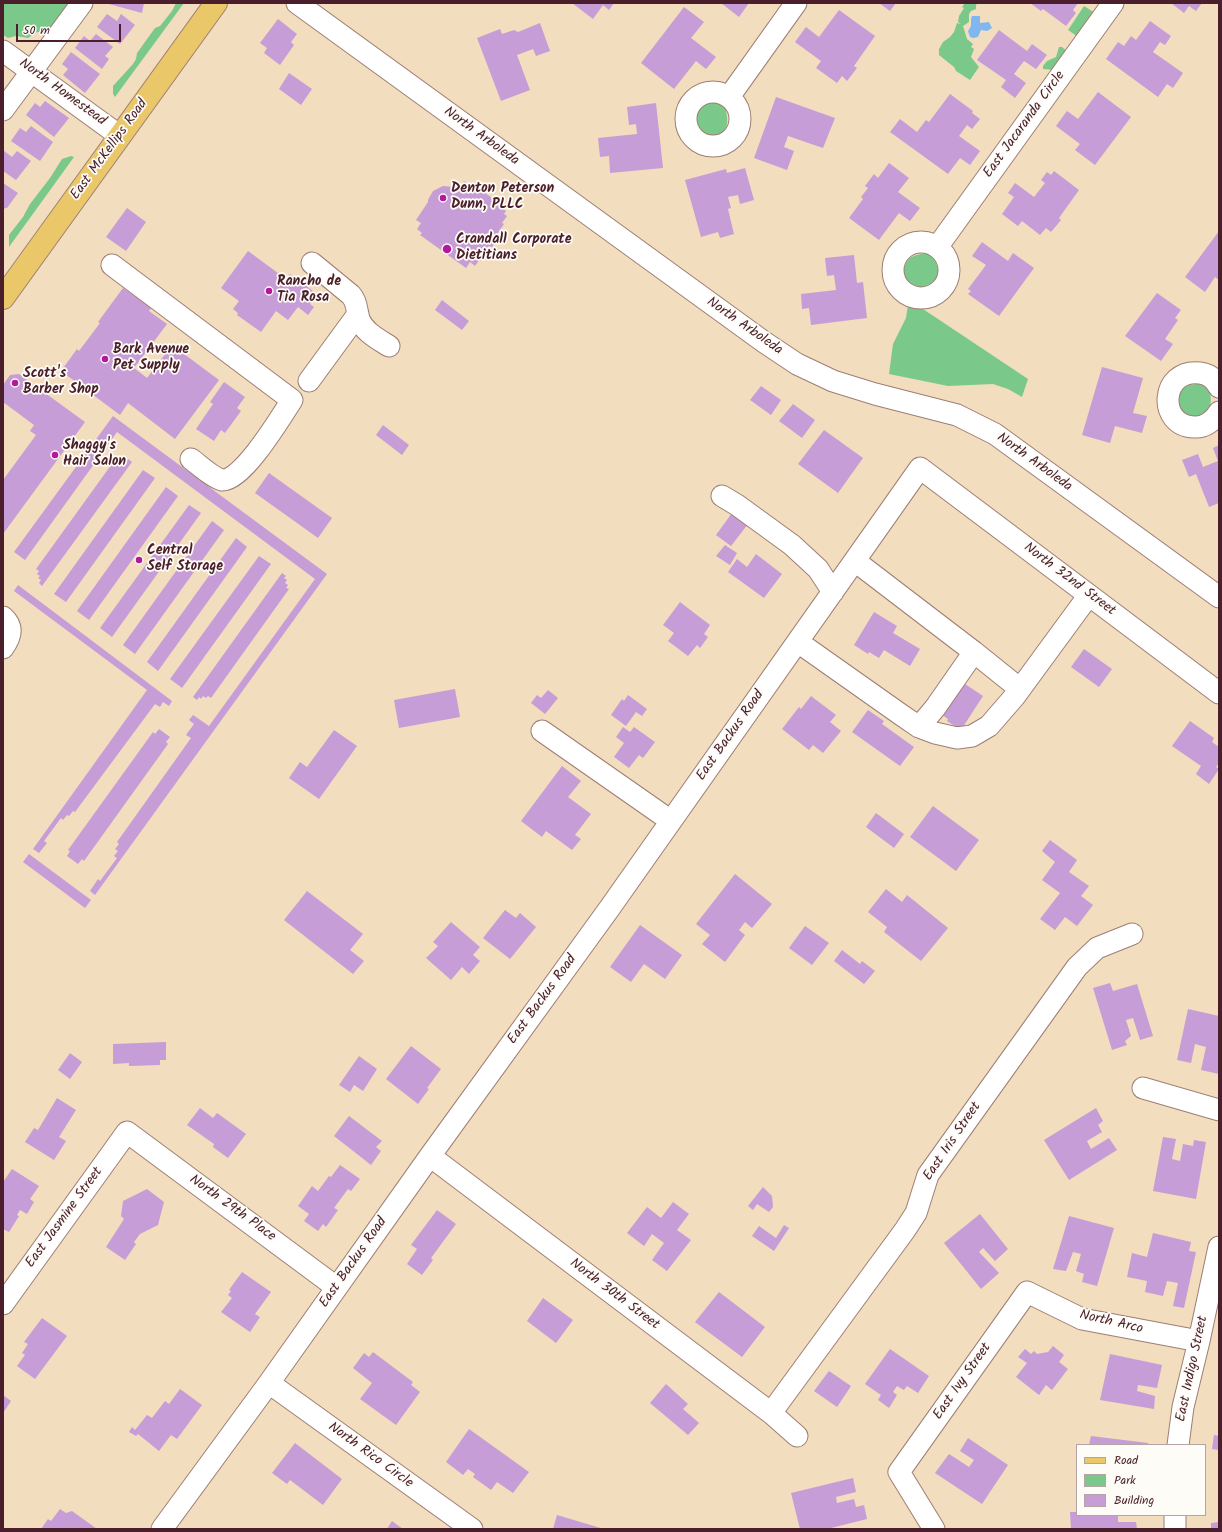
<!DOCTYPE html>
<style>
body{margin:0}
#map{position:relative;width:1222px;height:1532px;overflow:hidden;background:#f2ddbe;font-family:Kalam,sans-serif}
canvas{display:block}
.frame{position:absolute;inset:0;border:4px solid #4a1f2b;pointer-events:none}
.legend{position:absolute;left:1076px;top:1444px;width:130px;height:72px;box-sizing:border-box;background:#fdfcf7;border:1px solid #b5a4a5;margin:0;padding:5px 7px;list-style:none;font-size:12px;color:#4a1f2b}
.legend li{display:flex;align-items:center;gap:8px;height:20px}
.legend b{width:20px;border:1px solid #b5a4a5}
.scale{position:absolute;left:16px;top:24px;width:105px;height:18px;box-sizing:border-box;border:2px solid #4a1f2b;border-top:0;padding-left:5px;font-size:12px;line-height:14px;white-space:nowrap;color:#4a1f2b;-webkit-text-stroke:3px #fdfcf7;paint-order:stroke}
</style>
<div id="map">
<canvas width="1222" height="1532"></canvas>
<div class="frame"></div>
<ul class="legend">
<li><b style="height:5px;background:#eac769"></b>Road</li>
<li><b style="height:11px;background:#7ac98a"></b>Park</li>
<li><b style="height:11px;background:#c69dd6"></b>Building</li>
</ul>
<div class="scale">50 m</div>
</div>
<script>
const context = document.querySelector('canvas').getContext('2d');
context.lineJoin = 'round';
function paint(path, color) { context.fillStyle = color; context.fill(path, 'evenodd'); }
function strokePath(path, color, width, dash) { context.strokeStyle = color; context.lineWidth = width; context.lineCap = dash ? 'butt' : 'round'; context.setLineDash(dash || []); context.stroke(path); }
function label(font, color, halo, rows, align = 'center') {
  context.font = font + ' Kalam,sans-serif'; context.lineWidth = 3.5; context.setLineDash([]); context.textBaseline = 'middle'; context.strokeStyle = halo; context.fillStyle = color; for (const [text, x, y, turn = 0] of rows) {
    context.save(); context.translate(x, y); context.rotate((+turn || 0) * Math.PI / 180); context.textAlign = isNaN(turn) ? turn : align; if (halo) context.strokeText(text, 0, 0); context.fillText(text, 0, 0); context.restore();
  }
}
const green = new Path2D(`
 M3 3H70L48 33 37 32 28 38 16 36 8 38 3 35Z
 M176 3H184L115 97 113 94V86L133 64 136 59 137 53 155 28 160 26 172 11Z
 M965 3H978L976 5V9L971 11 969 14V22L963 26 967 39 973 44 971 47 974 49 971 57 979 67 970 80 956 71 954 67 939 55V49L943 42 950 37 954 32 957 23 961 24 958 22 959 16 964 8 962 7Z
 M1084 6 1095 13 1078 37 1068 30Z
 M1059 47H1062L1068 52 1054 70 1043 69V66L1047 61 1056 57Z
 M722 102 724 103C727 115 731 127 720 135 700 148 682 114 703 105 709 102 716 102 722 102Z
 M71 156 74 157 9 247V235L23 217 30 204 50 178 62 159Z
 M932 253 934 255C935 259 937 265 938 270 940 296 898 294 904 268 907 254 920 254 932 253Z
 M908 305 920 307 1028 379 1022 397 1008 389 993 384 948 386 889 374 893 344 906 318Z
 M1205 383C1212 391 1214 408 1204 415 1201 417 1195 418 1192 419L1180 412 1178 395C1186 383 1191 385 1205 383Z`);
const water = new Path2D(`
 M972 16H980V23L989 22 992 28 987 31 981 30 978 37 973 38 970 37 968 31 971 26V19Z`);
const building = new Path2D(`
 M109 3H144L142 13 109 4Z
 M572 3H614L609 10 603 5 593 19Z
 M721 3H749L739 17Z
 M879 3H896L890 11Z
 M1030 3H1078L1073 10 1076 13 1066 26 1043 9 1041 11Z
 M1171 3H1202L1196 11 1189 6 1184 13Z
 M684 7 704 22 691 38 716 57 706 69 696 61 674 89 641 63Z
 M839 10 875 36 854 66 857 68 847 81 842 76 837 83 816 68 821 61 795 42 806 27 819 37Z
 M107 14 117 21 121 14 135 25 120 44 97 27Z
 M278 19 297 34 291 42 294 45 280 65 264 53 267 48 260 43Z
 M1150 21 1171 36 1165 45 1160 42 1153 52 1183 73 1173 88 1167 84 1158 97 1106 59 1118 42 1124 46 1131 36 1136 40Z
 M540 23 550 51 536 56 533 49 517 55 530 90 501 101 477 38 500 29 502 34 514 30 518 32Z
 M999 30 1027 51 1032 44 1047 55 1036 69 1024 61 1014 74 1026 83 1015 98 1001 87 1006 80 977 60Z
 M96 34 113 47 105 56 109 59 102 69 75 48 84 36 90 41Z
 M71 52 100 74 85 93 63 75 68 69 62 64Z
 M289 73 312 89 301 105 279 89Z
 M1098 92 1131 117 1095 165 1075 150 1080 144 1056 126 1067 111 1078 119Z
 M950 94 973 111 972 113 980 119 972 129 967 125 959 136 980 151 970 165 960 158 948 174 890 132 900 119 917 132 926 120 929 122Z
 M776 97 835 118 823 148 788 136 784 147 794 151 787 170 754 158Z
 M45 101 69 118 54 137 26 115 35 103 40 107Z
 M656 103 663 168 610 173 609 156 600 157 598 138 637 134 636 124 629 125 627 107Z
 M31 126 53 142 40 161 11 141 20 128 26 132Z
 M3 150 12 157 17 151 31 161 16 180 3 171Z
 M889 163 909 178 898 192 920 208 910 221 899 213 879 240 849 218 863 199 861 197 868 188 865 186 874 174 878 178Z
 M745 168 754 200 740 204 738 195 728 197 731 208 728 209 734 234 720 238 718 232 701 237 685 180 726 169 727 173Z
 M1054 171 1079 190 1059 218 1061 220 1051 232 1046 228 1040 235 1022 221 1018 226 1002 214 1014 197 1008 193 1015 183 1034 197 1045 183 1041 180 1047 172 1051 175Z
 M464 181 470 185 471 183 502 205 501 207 506 211 504 214 507 216 502 223 504 224 496 236 499 238 492 247 489 246 475 266 470 262 466 268 420 235 422 233 417 229 421 223 416 220 428 202V200L433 191 443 186 454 187 458 189Z
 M3 183 18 193 7 208H5L3 211Z
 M127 208 146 222 126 251 106 237Z
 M1219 231V280L1215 277 1205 292 1185 277Z
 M982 242 1008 261 1013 253 1034 268 999 316 968 294 971 291 968 289 986 265 972 256Z
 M248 251 286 279 290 274 317 294 310 304 314 307 308 315 298 307 288 320 276 311 261 332 237 315 238 313 233 309 239 301 221 288Z
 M854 255 857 283 863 282 867 318 811 325 809 308 802 309 801 294 836 290 834 275 827 276 825 258Z
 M123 288 151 308 149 311 167 324 134 368 147 378 172 345 219 380 175 439 128 403 120 415 61 371 77 349 79 351 100 323 98 322Z
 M1157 293 1181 310 1175 318 1178 320 1165 339 1173 344 1161 361 1125 336Z
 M442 300 469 321 462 330 435 310Z
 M1102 367 1143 378 1133 413 1147 416 1142 433 1115 426 1110 443 1082 435Z
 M19 374 85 422 3 534V480L36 435 30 431 34 425 3 402V385L10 375Z
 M224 382 245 397 237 408 241 411 225 433 221 430 214 441 196 429 213 404 210 402Z
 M761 386 781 400 771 415 750 400Z
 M793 404 815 420 802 438 779 421Z
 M113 416 327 574 95 895 90 891 98 879 100 881 117 858 114 856 118 851 115 849 119 844 117 842 191 738 186 735 194 724 189 720 193 715 209 726 315 579 117 432 25 560 14 552Z
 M383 425 409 445 402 455 376 435Z
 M824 430 863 458 838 493 798 464Z
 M1219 445V503L1209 507 1196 474 1189 477 1182 460 1198 454 1203 467 1218 461 1213 448Z
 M128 459 132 462 42 586 39 583 41 580 38 578 40 576 37 574 39 571 36 569 114 461 117 463 119 460 122 462 124 460 126 462Z
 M143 470 155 478 66 602 54 594Z
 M269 473 332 518 318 538 255 493Z
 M166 487 178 496 89 620 77 611Z
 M189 505 201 513 112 637 100 628Z
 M732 513 748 524 731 546 716 535Z
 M212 521 224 530 135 654 123 645Z
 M236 538 247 547 158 671 147 662Z
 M725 545 737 553 730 565 716 556Z
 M756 554 782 574 764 598 728 572 737 559 747 567Z
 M259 556 271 564 182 688 170 679Z
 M282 573 286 576 284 578 287 580 285 583 288 585 286 588 289 589 211 698 208 696 206 698 203 696 201 699 199 697 197 700 193 697Z
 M18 585 172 701 169 706 163 702 160 707 155 704 75 812 73 811 69 816 67 815 63 820 61 818 44 841 47 843 39 853 33 849 147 690 14 591Z
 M680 602 710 625 704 634 708 637 700 648 697 645 688 656 668 641 674 633 663 625Z
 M874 612 897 626 893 633 920 649 910 666 884 650 879 658 869 652 868 654 854 645Z
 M1084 649 1112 669 1099 687 1071 667Z
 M962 682 983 696 961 730 947 721 948 719 941 714Z
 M455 689 460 717 399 728 394 700Z
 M548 690 558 698 545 714 531 703 537 695 541 698Z
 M628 695 647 709 642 716 636 712 626 726 611 715 622 699 624 701Z
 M811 696 836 715 830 722 841 731 823 753 813 745 809 750 782 729 799 707 801 709Z
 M868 710 884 721 882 724 914 747 900 766 852 732Z
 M1190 721 1214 738 1212 742 1219 747V763L1216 767 1219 769 1209 784 1196 774 1201 766 1172 746Z
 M623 727 630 732 634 727 655 742 643 758 639 755 629 768 614 757 624 743 616 737Z
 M159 729 170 737 166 742 168 744 84 861 82 859 78 864 67 856 70 851 68 850 153 732 155 734Z
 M334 730 357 746 319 799 289 778 300 762 307 767Z
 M562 766 581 781 568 797 591 814 575 835 581 839 572 850 546 831 542 837 521 821Z
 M933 806 979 840 956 871 910 837Z
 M876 813 904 834 894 848 866 827Z
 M1050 840 1077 860 1069 872 1089 886 1081 896 1093 905 1077 926 1065 917 1055 930 1040 919 1060 893 1042 880 1055 862 1042 851Z
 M29 854 91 900 85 908 23 862Z
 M735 874 772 904 752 928 745 922 739 930 745 935 725 962 702 944 710 935 696 924Z
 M886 889 902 902 907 895 948 928 921 961 884 932 887 927 868 912Z
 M307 891 363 934 350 950 364 961 353 974 284 920Z
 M505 910 516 918 520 913 536 927 510 959 483 938Z
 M451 922 480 947 473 955 480 961 469 974 462 967 451 980 426 958 438 946 433 942Z
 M640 925 682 955 665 979 644 964 631 982 610 967Z
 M805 926 829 943 812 965 789 948Z
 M842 950 860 964 862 961 875 971 864 984 834 961Z
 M1110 983 1113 991 1137 984 1153 1036 1140 1040 1133 1018 1126 1020 1131 1036 1125 1041 1127 1045 1112 1050 1093 988Z
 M1188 1009 1219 1016V1074L1201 1070 1206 1047 1195 1044 1191 1063 1177 1060Z
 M166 1042V1060H160V1065L129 1066V1063L113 1064V1044Z
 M411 1046 441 1069 427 1088 429 1089 418 1104 386 1079Z
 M70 1053 82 1062 70 1079 58 1070Z
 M359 1056 377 1069 363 1091 354 1085 350 1092 339 1085Z
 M57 1098 76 1110 59 1137 66 1141 54 1160 25 1142 34 1128 38 1130Z
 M200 1108 213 1118 217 1113 246 1134 228 1158 213 1147 214 1144 187 1125Z
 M1096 1108 1103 1121 1098 1125 1102 1132 1087 1141 1091 1149 1109 1138 1117 1150 1069 1180 1044 1140Z
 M349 1116 382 1141 376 1147 381 1151 371 1165 334 1136Z
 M1163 1137 1176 1139 1172 1159 1180 1161 1183 1144 1193 1146 1194 1140 1206 1142 1196 1199 1153 1191Z
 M340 1165 360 1179 351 1191 348 1189 334 1208 338 1210 326 1227 323 1224 318 1231 304 1221 309 1214 298 1206 312 1186 318 1191 329 1176 331 1177Z
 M12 1169 39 1186 30 1199 34 1202 27 1214 20 1210 17 1215 19 1216 9 1232 3 1229V1182Z
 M763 1187 772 1196 773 1207 769 1212 757 1204 753 1210 748 1206Z
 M147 1189 164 1202 158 1225 140 1234 134 1242 136 1244 125 1260 106 1247 124 1219 121 1216 123 1201Z
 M673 1202 689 1214 677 1230 691 1240 667 1271 652 1260 664 1243 652 1234 644 1246 627 1233 647 1207 661 1218Z
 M437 1210 456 1224 431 1258 433 1260 422 1275 407 1264 417 1249 411 1245Z
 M980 1214 1008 1249 995 1261 983 1248 979 1252 999 1273 981 1289 944 1243Z
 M1069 1216 1114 1228 1097 1286 1082 1282 1084 1274 1076 1271 1081 1254 1073 1252 1066 1271 1053 1269Z
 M784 1225 789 1228 774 1251 752 1236 759 1226 776 1238Z
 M1153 1233 1191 1242 1189 1251 1196 1252 1184 1308 1173 1306 1178 1283 1167 1281 1163 1296 1145 1292 1147 1281 1127 1277 1132 1253 1147 1257Z
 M242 1272 271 1292 255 1314 260 1317 250 1332 221 1312 232 1298 228 1295 231 1291 229 1290Z
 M719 1292 765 1327 742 1357 695 1322Z
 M543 1298 573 1320 556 1343 527 1321Z
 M42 1318 67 1336 35 1379 17 1366 25 1355 22 1353 28 1344 24 1342Z
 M1053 1346 1064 1355 1059 1362 1068 1369 1052 1390 1046 1385 1039 1395 1016 1377 1027 1363 1018 1357 1025 1349 1031 1354 1034 1351 1037 1354 1048 1352Z
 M890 1349 929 1376 918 1393 907 1386 904 1390 897 1386 893 1392 897 1395 889 1408 878 1400 881 1395 865 1384Z
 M373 1352 413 1382 411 1385 420 1392 396 1425 360 1399 372 1383 353 1368 364 1353 369 1357Z
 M1110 1354 1162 1365 1157 1388 1138 1385 1137 1391 1155 1396 1154 1409 1100 1400Z
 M829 1371 851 1386 837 1407 814 1391Z
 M666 1384 688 1404 683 1409 699 1423 688 1435 650 1403Z
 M180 1389 202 1405 177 1439 171 1435 159 1451 138 1434 136 1436 129 1432 132 1427 135 1430 147 1415 152 1418 165 1401 169 1404Z
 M3 1395 11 1401 3 1413Z
 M469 1429 529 1472 513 1493 497 1482 491 1490 473 1477 475 1474 468 1469 463 1475 446 1462Z
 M1214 1435 1219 1436V1450L1212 1449Z
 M1091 1436 1148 1443V1445H1089Z
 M968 1438 1008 1465 982 1504 935 1473 949 1454 969 1467 974 1460 960 1451Z
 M295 1443 342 1479 323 1505 290 1480 287 1484 272 1473Z
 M853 1478 856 1492 836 1497 837 1503 854 1499 856 1507 864 1505 867 1519 827 1529H800L791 1493Z
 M60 1509 66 1513 72 1511 97 1529H41L48 1519 51 1521Z
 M1070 1512H1077V1515H1118V1522H1136L1137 1529H1071Z
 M557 1515 604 1529H553Z
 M392 1521 403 1529H387Z
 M1219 1522V1528L1211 1529V1523Z`);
const minor = new Path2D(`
 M297 3 764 342 797 364 833 381 875 394 957 415 995 434 1219 597
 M3 51 120 136
 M686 119a27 27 0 1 1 54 0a27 27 0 1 1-54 0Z
 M729 97 796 3
 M3 110 82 3
 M893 270a28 28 0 1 1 56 0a28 28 0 1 1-56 0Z
 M938 246 1113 3
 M312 263 351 295C358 303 356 310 359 319 364 332 378 339 389 346
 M112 265 292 400C281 417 242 482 222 480 213 478 199 465 191 459
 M309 381 358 314
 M1219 387C1215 379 1208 374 1200 373 1160 368 1157 426 1194 427 1204 428 1214 421 1219 412
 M722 496 737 505 792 545 818 569 833 592
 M855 561 974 652 1020 689
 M3 617C14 627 11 637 3 648
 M798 642 900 714 919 727 935 733 957 738 972 736 989 726 1015 696 1089 595
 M919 727 935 708 974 652
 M542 731 671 821
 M1143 1088 1219 1110
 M430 1156 771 1413 797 1436
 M3 1304 127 1132 336 1287
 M269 1383 472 1529
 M771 1413 905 1230 916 1213 928 1175 1077 967 1097 948 1132 934
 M1178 1445 1183 1407 1199 1341 1219 1247
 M1175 1515V1529
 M162 1529 269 1383 430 1156 609 909 920 468 1219 693
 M934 1529 899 1472 1027 1292 1082 1319 1199 1341`);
const major = new Path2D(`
 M3 298 216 3`);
const markers = [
 [443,198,4,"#b5179e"],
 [447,249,5,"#b5179e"],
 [269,291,4,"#b5179e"],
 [105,359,4,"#b5179e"],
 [15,383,4,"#b5179e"],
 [55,455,4,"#b5179e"],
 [139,560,4,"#b5179e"]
];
const streetNames = [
 ["North Homestead",62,93,36],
 ["East Jacaranda Circle",1025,125,-54],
 ["North Arboleda",481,137,36],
 ["East McKellips Road",110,150,-54],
 ["North Arboleda",744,327,35],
 ["North Arboleda",1034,463,36],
 ["North 32nd Street",1069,580,37],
 ["East Backus Road",731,736,-55],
 ["East Backus Road",543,1000,-54],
 ["East Iris Street",953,1142,-56],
 ["North 29th Place",232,1209,36],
 ["East Jasmine Street",65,1218,-54],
 ["East Backus Road",354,1263,-55],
 ["North 30th Street",614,1295,37],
 ["North Arco",1111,1323,13],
 ["East Indigo Street",1193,1369,-78],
 ["East Ivy Street",963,1382,-55],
 ["North Rico Circle",370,1456,36]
];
const poiNames = [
 ["Denton Peterson",451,190],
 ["Dunn, PLLC",451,206],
 ["Crandall Corporate",456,241],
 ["Dietitians",456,257],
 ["Rancho de",277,283],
 ["Tia Rosa",277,299],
 ["Bark Avenue",113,351],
 ["Pet Supply",113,367],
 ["Scott's",23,375],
 ["Barber Shop",23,391],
 ["Shaggy's",63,447],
 ["Hair Salon",63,463],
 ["Central",147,552],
 ["Self Storage",147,568]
];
paint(green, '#7ac98a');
paint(water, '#81b7f0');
paint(building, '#c69dd6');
strokePath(minor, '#9e7e74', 23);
strokePath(major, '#9e7e74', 24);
strokePath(minor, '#fff', 21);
strokePath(major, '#eac769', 22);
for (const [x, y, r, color] of markers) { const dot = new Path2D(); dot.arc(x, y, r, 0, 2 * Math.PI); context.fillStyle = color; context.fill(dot); strokePath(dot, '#fdfcf7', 1.5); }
label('14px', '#4a1f2b', '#fdfcf7', streetNames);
label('bold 14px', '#4a1f2b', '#fdfcf7', poiNames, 'left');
</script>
